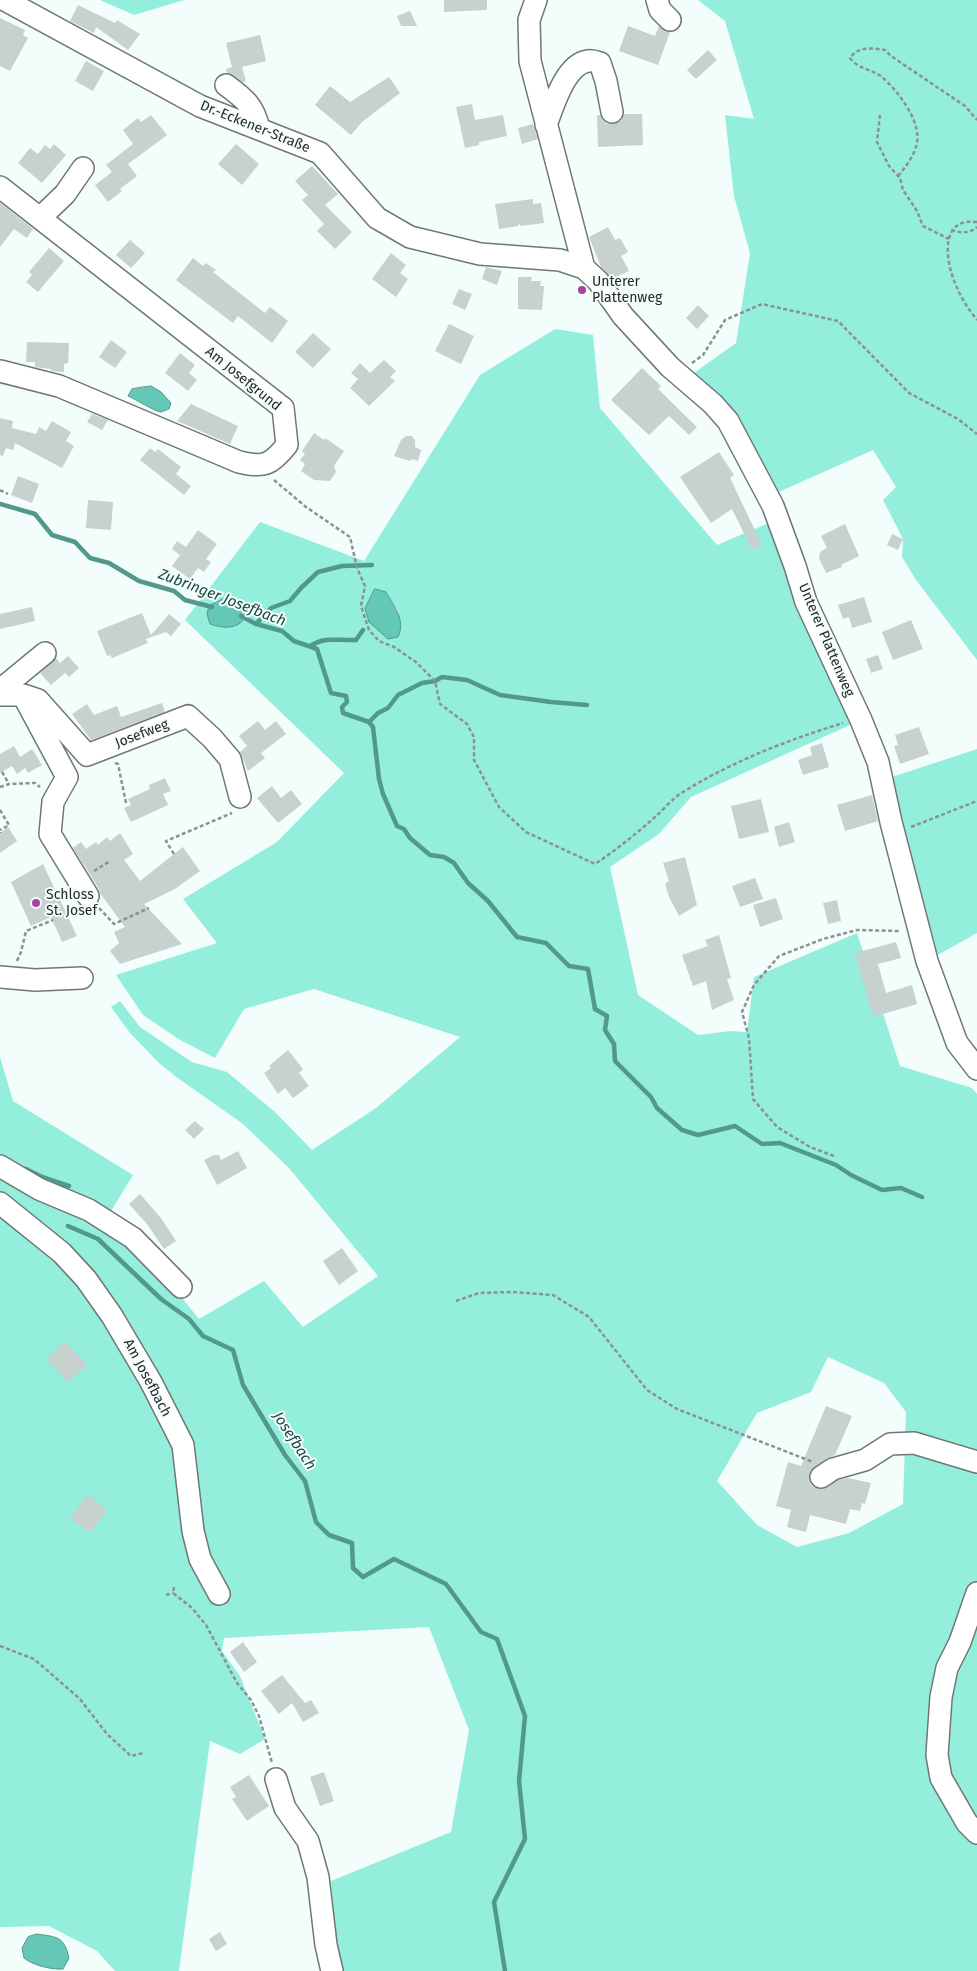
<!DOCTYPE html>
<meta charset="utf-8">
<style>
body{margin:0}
canvas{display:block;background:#f3fdfb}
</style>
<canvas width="977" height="1971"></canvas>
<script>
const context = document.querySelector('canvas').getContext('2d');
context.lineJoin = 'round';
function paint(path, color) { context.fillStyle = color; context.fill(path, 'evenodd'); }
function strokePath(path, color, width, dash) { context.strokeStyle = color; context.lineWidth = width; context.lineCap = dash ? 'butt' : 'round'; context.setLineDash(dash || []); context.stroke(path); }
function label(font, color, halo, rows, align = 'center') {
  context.font = font + ' "Fira Sans",sans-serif'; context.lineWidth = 4; context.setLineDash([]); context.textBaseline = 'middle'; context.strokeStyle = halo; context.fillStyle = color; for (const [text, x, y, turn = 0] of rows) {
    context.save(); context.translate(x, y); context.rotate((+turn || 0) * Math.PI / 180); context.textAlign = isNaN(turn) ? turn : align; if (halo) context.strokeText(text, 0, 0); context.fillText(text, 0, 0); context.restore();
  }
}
const green = new Path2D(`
 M100 0H184L134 15Z
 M698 0H977V660L916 580 902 557 903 539 883 500 896 487 873 450 774 494 861 720 691 797 659 834 610 867 638 995 698 1035 731 1031 747 1032 754 977 857 933 900 1066 972 1088 977 1094V1971H339L331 1881 451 1832 469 1730 429 1627 224 1638 222 1651 240 1676 265 1739 240 1754 210 1741 179 1971H115L97 1951 49 1926 0 1927V1057L13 1101 133 1175 111 1211 199 1319 264 1281 303 1327 378 1276 289 1168 243 1124 175 1076 159 1063 130 1033 111 1007 120 1001 140 1027 171 1048 192 1062 227 1072 275 1112 312 1150 376 1108 460 1037 314 989 244 1009 215 1058 180 1040 143 1015 116 975 217 943 183 899 277 842 344 773 185 620 260 522 364 561 480 375 555 329 593 335 600 408 717 545 771 522 744 451 684 380 736 343 750 253 734 196 725 115 754 119 725 21ZM386 592 399 612 388 639 369 622 365 609ZM828 1357 884 1383 906 1412 903 1504 849 1533 797 1547 757 1525 717 1481 757 1413 811 1392Z
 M977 749V933L927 961 892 777Z`);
const water = new Path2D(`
 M151 386 161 392 171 403 169 409C168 409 162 412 161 412 158 413 133 398 128 396L132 389Z
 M375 589 386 592C394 606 406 620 398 637L388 639 369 622 365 609Z
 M225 598 241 600 248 612C241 630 225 629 210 624L207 614 209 606Z
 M37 1934C57 1937 64 1936 69 1958L63 1969C52 1970 32 1965 24 1958L22 1948 28 1937Z`);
const stream = new Path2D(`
 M0 504 35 514 52 535 75 542 90 558 109 563 139 581 174 591 185 600 212 607
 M241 616 256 624 282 631 294 641 317 649 331 693 346 696 347 702 342 707 343 713 369 722 373 727 379 779 383 794 397 826 404 829 410 838 430 855 444 857 454 863 468 883 488 901 517 937 546 943 569 966 588 969 595 1009 607 1016 605 1030 614 1044 615 1061 651 1097 657 1108 682 1130 698 1135 735 1126 762 1144 780 1143 836 1165 851 1175 882 1190 901 1188 922 1197
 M256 624 271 608 290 601 301 588 318 572 342 566 372 565
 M310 646C326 636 338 641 356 640L363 630
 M369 722 378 713 388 708 398 695 422 683 435 681 442 677 467 680 500 695 551 702 587 705
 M26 1169 42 1177 69 1186
 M68 1226 98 1239 161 1299 189 1319 203 1336 233 1350 243 1385 285 1455 305 1481 316 1522 329 1535 352 1543 353 1568 363 1577 394 1559 446 1584 481 1632 497 1639 525 1716 519 1781 525 1839 494 1902 505 1971`);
const building = new Path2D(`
 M444 0H487V10L444 12Z
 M78 5 115 23 117 20 140 34 128 50 96 27 94 33 70 21Z
 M410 11 417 26H401L397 16Z
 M0 18 25 30 23 35 28 38 10 71 0 66Z
 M628 26 655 36 659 26 666 32H670L658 65 619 51Z
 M260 35 266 61 242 67 246 81 242 82 227 73 226 69 232 67 226 43Z
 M708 50 717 60 696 79 687 70Z
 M86 61 104 71 93 91 75 81Z
 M389 77 400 93 362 122 351 135 315 105 330 86 350 102Z
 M472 104 475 120 503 115 507 136 479 142V145L465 148 456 107Z
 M624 114H642L643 145 598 147 597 115H600L602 120 607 124H614L621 121Z
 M151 115 167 135 128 164 137 176 120 189 122 191 108 202 95 185 112 172 106 165 133 144 123 130 138 118 141 122Z
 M533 124 538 139 522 144 518 128Z
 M54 144 66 155 42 183 18 163 30 148 38 154 45 145 50 149Z
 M236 144 259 164 242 185 218 164Z
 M312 166 338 194 325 205 352 232 335 249 317 231 324 224 302 200 308 195 295 181Z
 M533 199V204L541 203 544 223 520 226V223L518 226 499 229 495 204Z
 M0 203 33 229 27 238 14 229 0 247Z
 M608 227 615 240 620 238 628 252 621 256 629 271 612 279 601 267 589 237Z
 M130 240 145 253 131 268 116 255Z
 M49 248 64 261 38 292 26 282 32 275 29 272Z
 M391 253 406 265 400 273 408 279 396 297 372 279Z
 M193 258 203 266 206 263 216 270 213 272 265 313 270 307 288 321 272 343 238 316 233 323 176 280Z
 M486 267 502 271 497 285 482 279Z
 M518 277H532L531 281H541L540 286H544L542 310 518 309Z
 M459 289 472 294 465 310 452 304Z
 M698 305 709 316 697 329 686 318Z
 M449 324 474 336 461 364 435 351Z
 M313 333 331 349 313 368 295 352Z
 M111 340 127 352 115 368 99 357Z
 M27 342 69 343 68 363 64 364V372L52 371 51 369 35 367V362H26Z
 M180 353 195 365 189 373 197 380 188 391 165 373Z
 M384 360 396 371 390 377 395 381 369 406 350 388 358 379 351 373 360 363 370 373Z
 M642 368 661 386 658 389 697 427 689 435 669 416 649 435 611 400Z
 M191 404 238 426 230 444 177 421Z
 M92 414 108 420 102 430 87 422Z
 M0 418 13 421 12 428 36 434 39 427 46 431 52 421 71 432 66 441 74 446 62 468 15 443 13 450 6 448 3 456 0 455Z
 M314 433 324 440 325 438 344 451 334 466 336 472 330 481 314 480 301 471 305 464 300 460 305 454 302 451Z
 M406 436H412L415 440V447L421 450 418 461 412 459 410 461 394 456 401 440Z
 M150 448 155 452 158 449 181 467 176 474 191 486 184 495 140 460Z
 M719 452 734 475 730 478 762 545 752 550 732 509 711 523 680 477Z
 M18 476 39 484 32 503 11 495Z
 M88 500 113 502 111 530 86 528Z
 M845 524 859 556 841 565 842 567 826 573 819 558 820 552 827 548 821 536Z
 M198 530 217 544 206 559 211 562 204 572 198 568 190 579 172 566 180 555 172 549 177 541 186 547Z
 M892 534 903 539 898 550 887 545Z
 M864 597 872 622 852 628 849 617 843 619 838 605Z
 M32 607 35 621 0 629V614Z
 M142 613 151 635 169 614 181 624 171 636 166 632 146 639 148 643 112 658 110 655 107 656 97 631Z
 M911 620 923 649 893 660 882 632Z
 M878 655 883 669 871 673 866 659Z
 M68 656 79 668 69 677 65 673 51 685 40 673 56 658 60 663Z
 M162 703 165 712 91 740 72 714 87 704 94 715 117 706 121 717Z
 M258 721 265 730 276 721 286 734 261 753 265 758 248 771 240 752 247 746 239 736Z
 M919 727 929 754 900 764 894 746 898 745 895 735Z
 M822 743 829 767 803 775 798 760 812 755 810 747Z
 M14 746 20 757 32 749 42 765 28 773 25 768 17 774 12 766 0 773V754Z
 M165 778 171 791 163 794 168 805 131 822 124 808 131 805 128 799 150 789 149 785Z
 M272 786 281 798 291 790 302 804 278 823 257 798Z
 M872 795 878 821 845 831 837 805Z
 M761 799 769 832 739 839 731 806Z
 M789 822 795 842 779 847 774 827Z
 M8 827 17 841 0 853V833Z
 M120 833 133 854 124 860 140 881 183 847 200 871 175 889 144 904 182 944 120 964 110 951 119 943 114 932 125 927 100 893 99 889 73 848 81 842 86 849 96 842 98 845 107 837 110 841Z
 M685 857 697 905 679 916 669 897 665 884 669 881 663 863Z
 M43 864 77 936 62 942 51 917 31 926 11 882Z
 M755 878 763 899 740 907 732 886Z
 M776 898 783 919 760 927 753 905Z
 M837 900 841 921 828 924 823 903Z
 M719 935 731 978 727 979 734 1000 712 1010 706 981 693 986 682 955 708 946 705 940Z
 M896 942 901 958 878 964 886 993 912 985 917 1004 873 1017 855 953Z
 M288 1050 303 1069 299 1073 309 1086 293 1098 285 1088 278 1094 264 1073 271 1068 269 1066Z
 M195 1121 204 1129 194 1139 185 1130Z
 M238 1151 247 1168 217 1185 204 1160 214 1155H219L221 1160Z
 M140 1194 161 1218 176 1241 164 1249 147 1224 129 1204Z
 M342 1248 358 1271 339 1285 323 1261Z
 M65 1341 87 1365 68 1382 46 1359Z
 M826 1406 852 1416 835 1455 826 1459 810 1471 809 1477 810 1484 815 1488 821 1489 838 1480 848 1478 871 1483 865 1504 862 1503 860 1511 850 1509 846 1524 810 1515 806 1532 787 1527 791 1510 776 1506 788 1462 801 1466Z
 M88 1495 107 1510 90 1533 70 1518Z
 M243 1642 257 1662 244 1672 230 1652Z
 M282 1675 305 1703 311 1700 319 1713 303 1722 292 1703 279 1714 261 1691Z
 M324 1772 334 1801 320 1806 310 1777Z
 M249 1775 269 1806 247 1821 232 1799 236 1797 230 1787Z
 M220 1932 227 1944 216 1951 209 1939Z`);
const path = new Path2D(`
 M880 115 877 142 889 166 900 178 903 190 917 211 923 226 949 239
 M898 176C905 168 913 157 916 147 924 124 898 91 882 77 871 69 858 69 850 58 858 46 873 48 885 50L891 56 965 106 977 120
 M977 222C940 217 945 259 955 283 960 296 968 309 977 320
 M951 230C961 233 969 234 977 227
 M692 363 703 355 725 320 762 304 838 321 909 393 958 419 977 434
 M274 480 306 507 350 537 357 568 365 586 361 606 369 630 379 641 394 647 416 662 435 681 440 704 467 724 474 737V760L499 807 526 832 595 864C616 850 636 834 655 817 664 809 673 798 683 792 733 761 788 740 843 723
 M0 490 8 494
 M115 763 118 764 126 803
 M2 772 9 784
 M0 787 9 784 35 783 40 787
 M0 810 9 825 0 830
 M911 827 977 801
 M0 832V833
 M174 854 166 841 232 813
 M94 871 110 861
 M99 908 114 924 149 908
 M67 914 78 909
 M17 961 21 952 26 931 53 920
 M834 1156 810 1147 777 1127 753 1099 749 1038 742 1012 754 985 779 956 823 939 857 930 900 931
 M456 1301 479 1293 512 1292 553 1295 589 1317 647 1390 677 1409 813 1462
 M174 1587 173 1593 192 1608 206 1625 237 1683 251 1700 259 1716 272 1763
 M166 1595 173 1593
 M0 1646 34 1659 80 1699 107 1734 131 1756 143 1753`);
const minor = new Path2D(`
 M5 0 200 106 320 153 377 218 410 237 480 254 560 260 584 268
 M536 0 529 20 530 61 584 268 598 281 623 316 670 367 713 404 728 421 773 506 795 566 806 602 861 720 878 762 891 822 927 961 957 1043 977 1069
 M657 0 660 10 670 20
 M226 85C244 98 254 106 259 129
 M546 125C553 107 565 64 588 61 592 60 597 62 600 63L606 81 612 112
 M0 187 283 408 287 445C271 465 264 468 239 462L59 386 0 371
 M40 218 65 194 83 168
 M0 690 45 653
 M0 695H23L38 700 87 755 188 716 212 738 230 759 240 797
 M23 695 67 777 53 802 50 834 88 896
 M0 977 35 980 82 978
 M0 1166 39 1189 89 1210 133 1238 181 1287
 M0 1203 62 1253 86 1279 112 1316 151 1382 183 1445 193 1531 200 1559 219 1594
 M821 1477 833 1469 865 1460 890 1444 914 1443 977 1462
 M977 1593 960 1642 947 1668 941 1697 937 1755 941 1778 967 1823 977 1833
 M276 1779 285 1808 308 1841 318 1877 326 1945 332 1971`);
const markers = [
 [582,290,5,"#a940a2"],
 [36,903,5,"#a940a2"]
];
const streetNames = [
 ["Dr.-Eckener-Straße",255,127,22],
 ["Am Josefgrund",243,379,39],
 ["Unterer Plattenweg",826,640,67],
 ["Josefweg",142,734,-21],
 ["Am Josefbach",147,1378,62]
];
const poiNames = [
 ["Unterer",592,282],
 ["Plattenweg",592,298],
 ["Schloss",46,895],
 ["St. Josef",46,911]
];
const waterNames = [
 ["Zubringer Josefbach",222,598,21],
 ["Josefbach",294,1441,57]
];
paint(green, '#93eedc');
paint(water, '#65c8b7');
strokePath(water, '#52998c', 1);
strokePath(stream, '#52998c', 4.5);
paint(building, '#c7d1cf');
strokePath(minor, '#6f7876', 24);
strokePath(path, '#8b9291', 2.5, [4, 2.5]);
strokePath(minor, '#fff', 21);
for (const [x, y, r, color] of markers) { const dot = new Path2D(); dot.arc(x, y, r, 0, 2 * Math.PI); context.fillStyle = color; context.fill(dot); strokePath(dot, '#f3fdfb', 2); }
label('14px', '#262a29', '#f3fdfb', streetNames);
label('14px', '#262a29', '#f3fdfb', poiNames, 'left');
label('italic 15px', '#1a4740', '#f3fdfb', waterNames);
</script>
